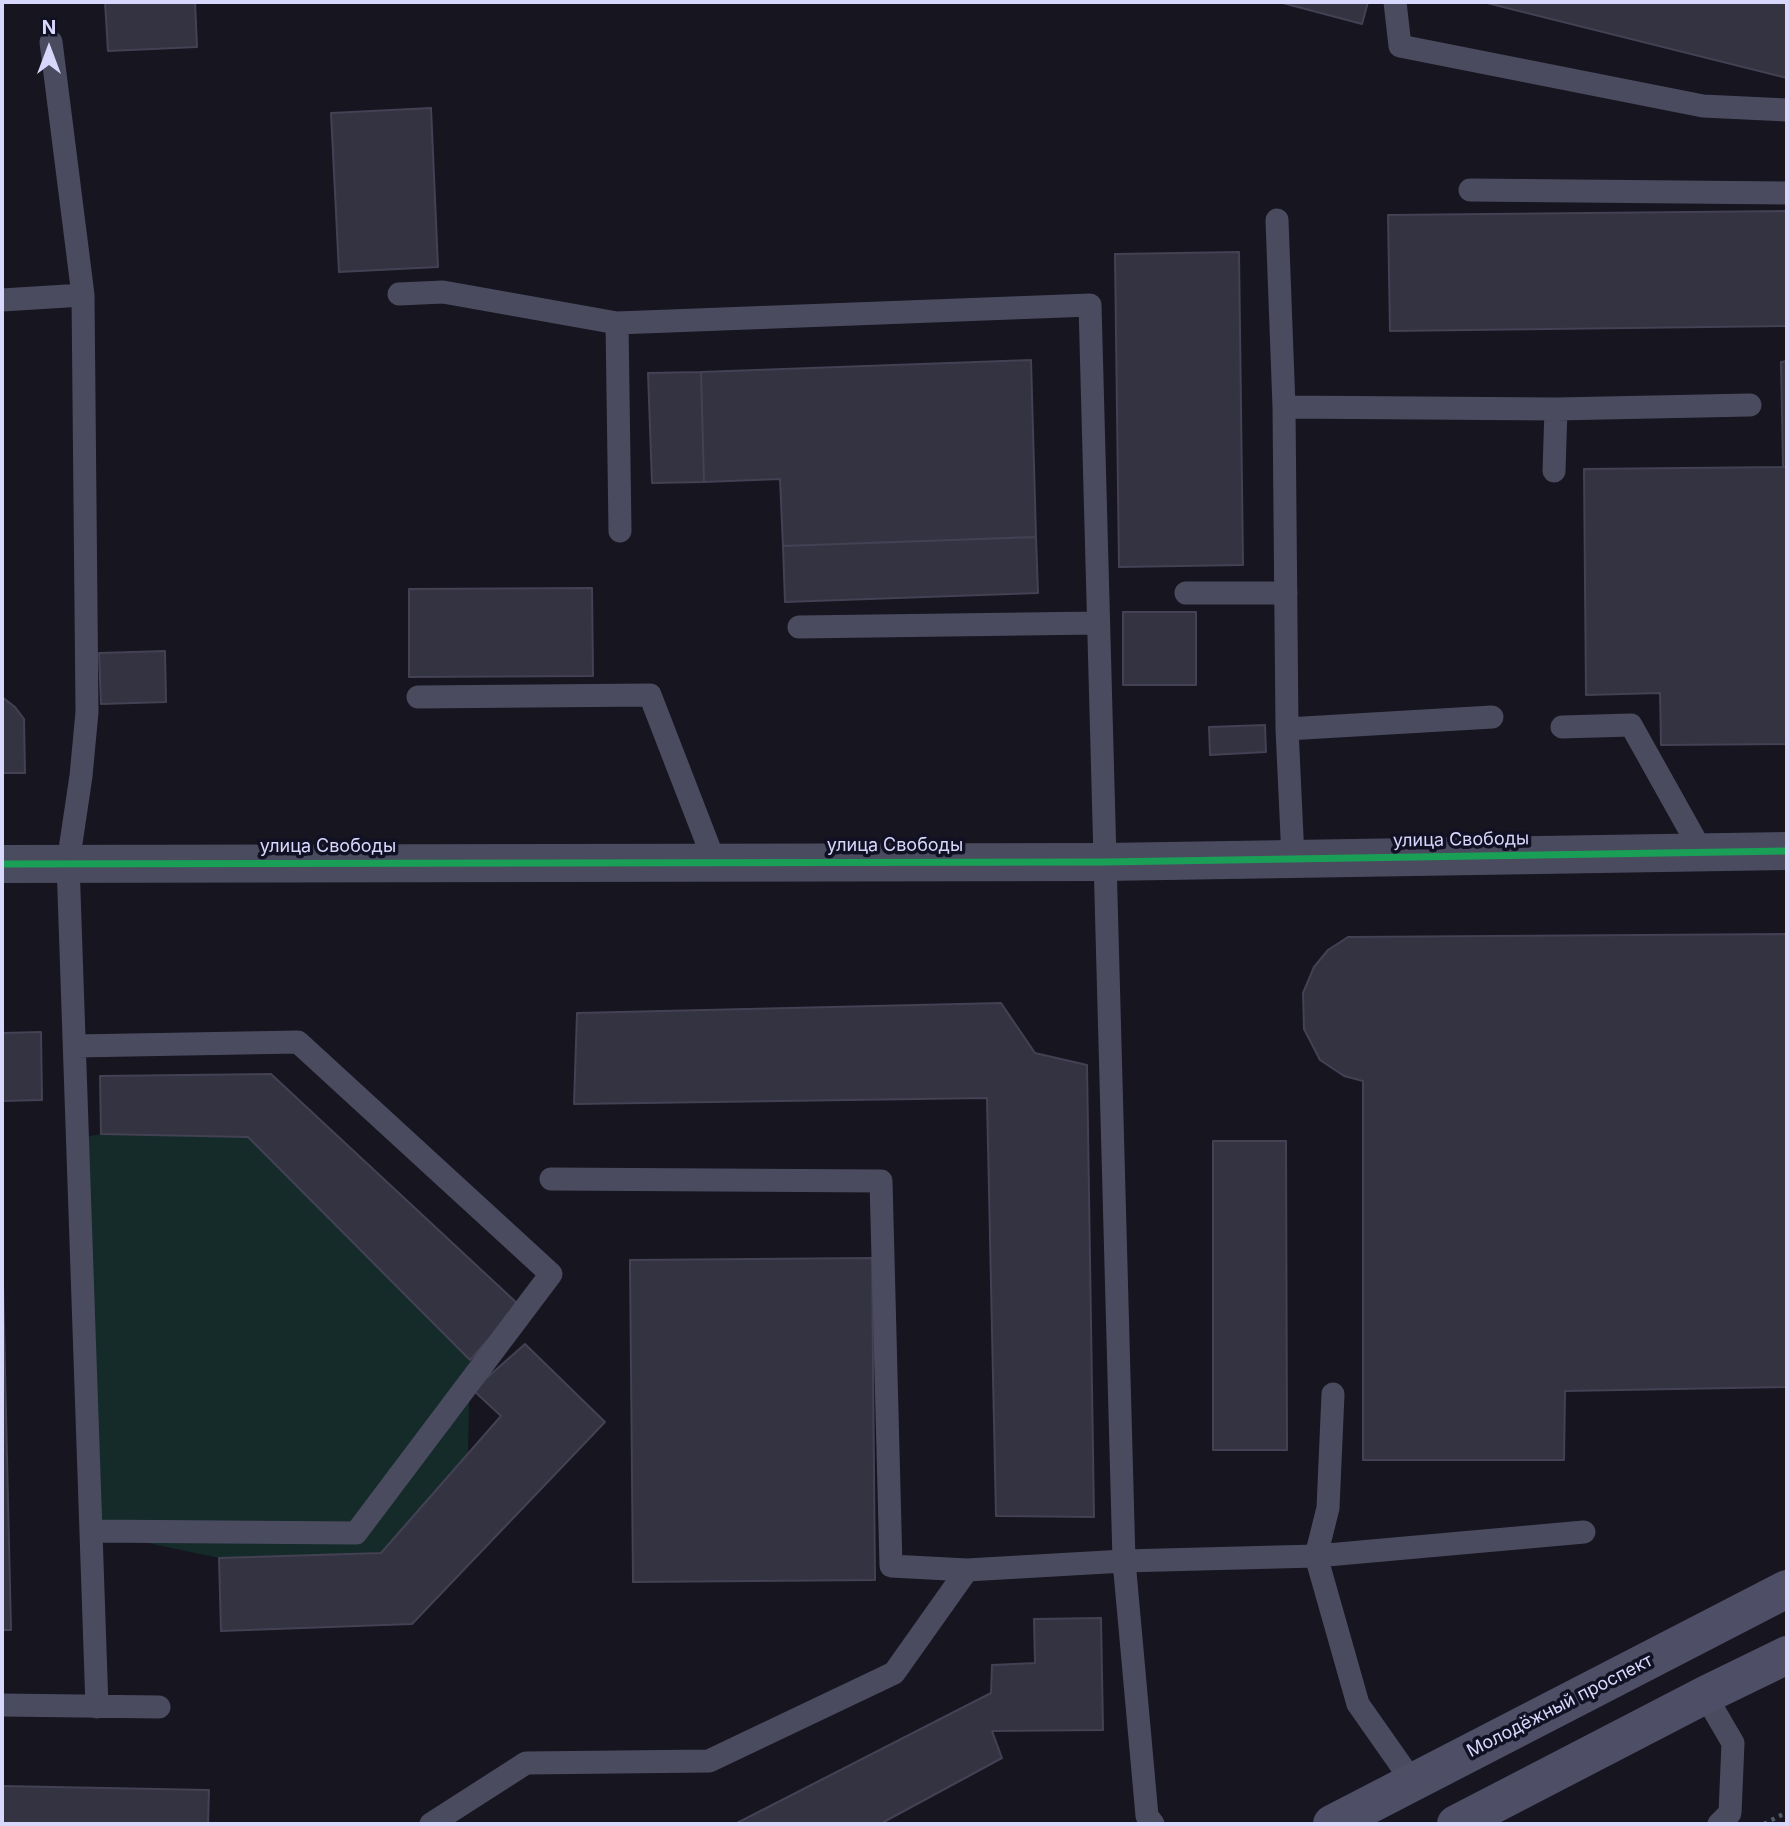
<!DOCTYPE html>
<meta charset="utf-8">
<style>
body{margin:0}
#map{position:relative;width:1789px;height:1826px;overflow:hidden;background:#161520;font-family:Inter,sans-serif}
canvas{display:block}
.frame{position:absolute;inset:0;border:4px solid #d8d7fc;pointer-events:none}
.north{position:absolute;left:14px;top:14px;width:70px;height:70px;-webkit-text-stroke:5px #121124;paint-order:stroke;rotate:0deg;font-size:19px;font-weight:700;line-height:28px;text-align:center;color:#d8d7fc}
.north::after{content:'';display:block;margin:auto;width:24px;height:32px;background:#d8d7fc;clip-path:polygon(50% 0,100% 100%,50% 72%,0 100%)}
</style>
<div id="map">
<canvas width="1789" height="1826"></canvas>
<div class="frame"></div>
<div class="north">N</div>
</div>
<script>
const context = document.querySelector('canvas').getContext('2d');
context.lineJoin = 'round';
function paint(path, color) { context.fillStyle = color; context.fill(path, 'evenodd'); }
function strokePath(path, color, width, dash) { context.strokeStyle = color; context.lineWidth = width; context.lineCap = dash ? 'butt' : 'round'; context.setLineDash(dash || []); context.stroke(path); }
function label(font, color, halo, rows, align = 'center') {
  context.font = font + ' Inter,sans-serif'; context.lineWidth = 7; context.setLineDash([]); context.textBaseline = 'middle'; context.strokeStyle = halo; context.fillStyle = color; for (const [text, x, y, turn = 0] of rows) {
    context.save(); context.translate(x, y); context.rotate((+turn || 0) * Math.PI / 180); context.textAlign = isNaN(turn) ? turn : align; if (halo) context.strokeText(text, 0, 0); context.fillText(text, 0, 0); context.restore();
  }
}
const green = new Path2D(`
 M101 1134 248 1137 470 1360 468 1454 381 1553 219 1558 91 1531 78 1138Z`);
const building = new Path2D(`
 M105 2H195L197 47 108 51Z
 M1279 2H1368L1362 24Z
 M1483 2H1787V78Z
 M431 108 438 267 339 272 331 113Z
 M1787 211V326L1390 331 1388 215Z
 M1239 252 1243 565 1119 567 1115 254Z
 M1031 360 1036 537 783 546 780 479 704 482 701 372Z
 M1787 361V467H1783L1781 362Z
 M701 372 704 482 652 483 648 373Z
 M1783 467H1787V744L1661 745 1660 693 1586 695 1584 469Z
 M1036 537 1038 593 785 602 783 546Z
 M592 588 593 676 409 677V589Z
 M1123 612H1196V685H1123Z
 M165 651 166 702 101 704 99 653Z
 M2 697 15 707 24 719 25 773H2Z
 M1265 725 1266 752 1210 755 1209 727Z
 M1787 934V1387L1565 1391 1564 1460H1363V1081L1344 1076 1320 1060 1304 1029 1303 993 1314 967 1328 950 1348 937Z
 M1001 1003 1035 1053 1087 1065 1094 1517 996 1516 987 1098 574 1104 577 1013Z
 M41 1032 42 1100 2 1101V1033Z
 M271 1074 519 1305 470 1360 248 1137 101 1134 100 1076Z
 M1213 1141H1286L1287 1450H1213Z
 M2 1239 11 1630H2Z
 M872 1258 875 1580 633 1582 630 1260Z
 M525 1344 605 1422 412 1624 221 1631 219 1558 381 1553 501 1416 473 1390Z
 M1101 1618 1103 1730 992 1731 1002 1758 880 1824H735L991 1693 992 1665 1035 1663 1034 1619Z
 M2 1786 209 1790 208 1824H2Z
 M707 1823V1824H580Z`);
const path = new Path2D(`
 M1764 1824 1787 1812`);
const lane = new Path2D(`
 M1395 2 1400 46 1703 106 1787 110
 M51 42 83 295 87 712 81 776 68 863 97 1707
 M1470 190 1787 193
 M1277 220 1284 407
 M399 294 443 292 617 323
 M2 300 83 295
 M1554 471 1556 409
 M620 531 617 323 1090 305 1124 1561 1147 1816 1153 1824
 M1186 593H1286
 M799 627 1098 623
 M418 697 650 695 715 863
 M1562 727 1631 725 1702 852
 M1287 729 1492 717
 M1293 858 1287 729 1284 407 1556 409 1750 405
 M75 1046 298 1042 551 1274 356 1533 91 1531
 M551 1179 881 1181 891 1566 967 1570 1124 1561 1316 1556 1584 1532
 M1333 1394 1328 1508 1316 1556 1358 1704 1412 1781
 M1705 1695 1733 1743 1730 1813 1719 1824
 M2 1705 159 1707
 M431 1824 526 1763 709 1761 894 1673 967 1570`);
const street = new Path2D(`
 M2 864 1105 862 1787 851`);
const secondary = new Path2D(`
 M1332 1824 1787 1589
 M1456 1824 1705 1695 1787 1655`);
const cycleway = new Path2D(`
 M2 864 1105 862 1787 851`);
const streetNames = [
 ["улица Свободы",1461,840,-1],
 ["улица Свободы",895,846],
 ["улица Свободы",328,847],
 ["Молодёжный проспект",1560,1706,-27]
];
paint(green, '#142b2a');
paint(building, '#343342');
strokePath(building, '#434153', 2);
strokePath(path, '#4c5b66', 4.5, [3.5, 5]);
strokePath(lane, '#4b4b60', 23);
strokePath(street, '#4b4b60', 38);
strokePath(secondary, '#4e4f66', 38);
strokePath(cycleway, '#1a9f57', 7);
label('18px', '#d8d7fc', '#121124', streetNames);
</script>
